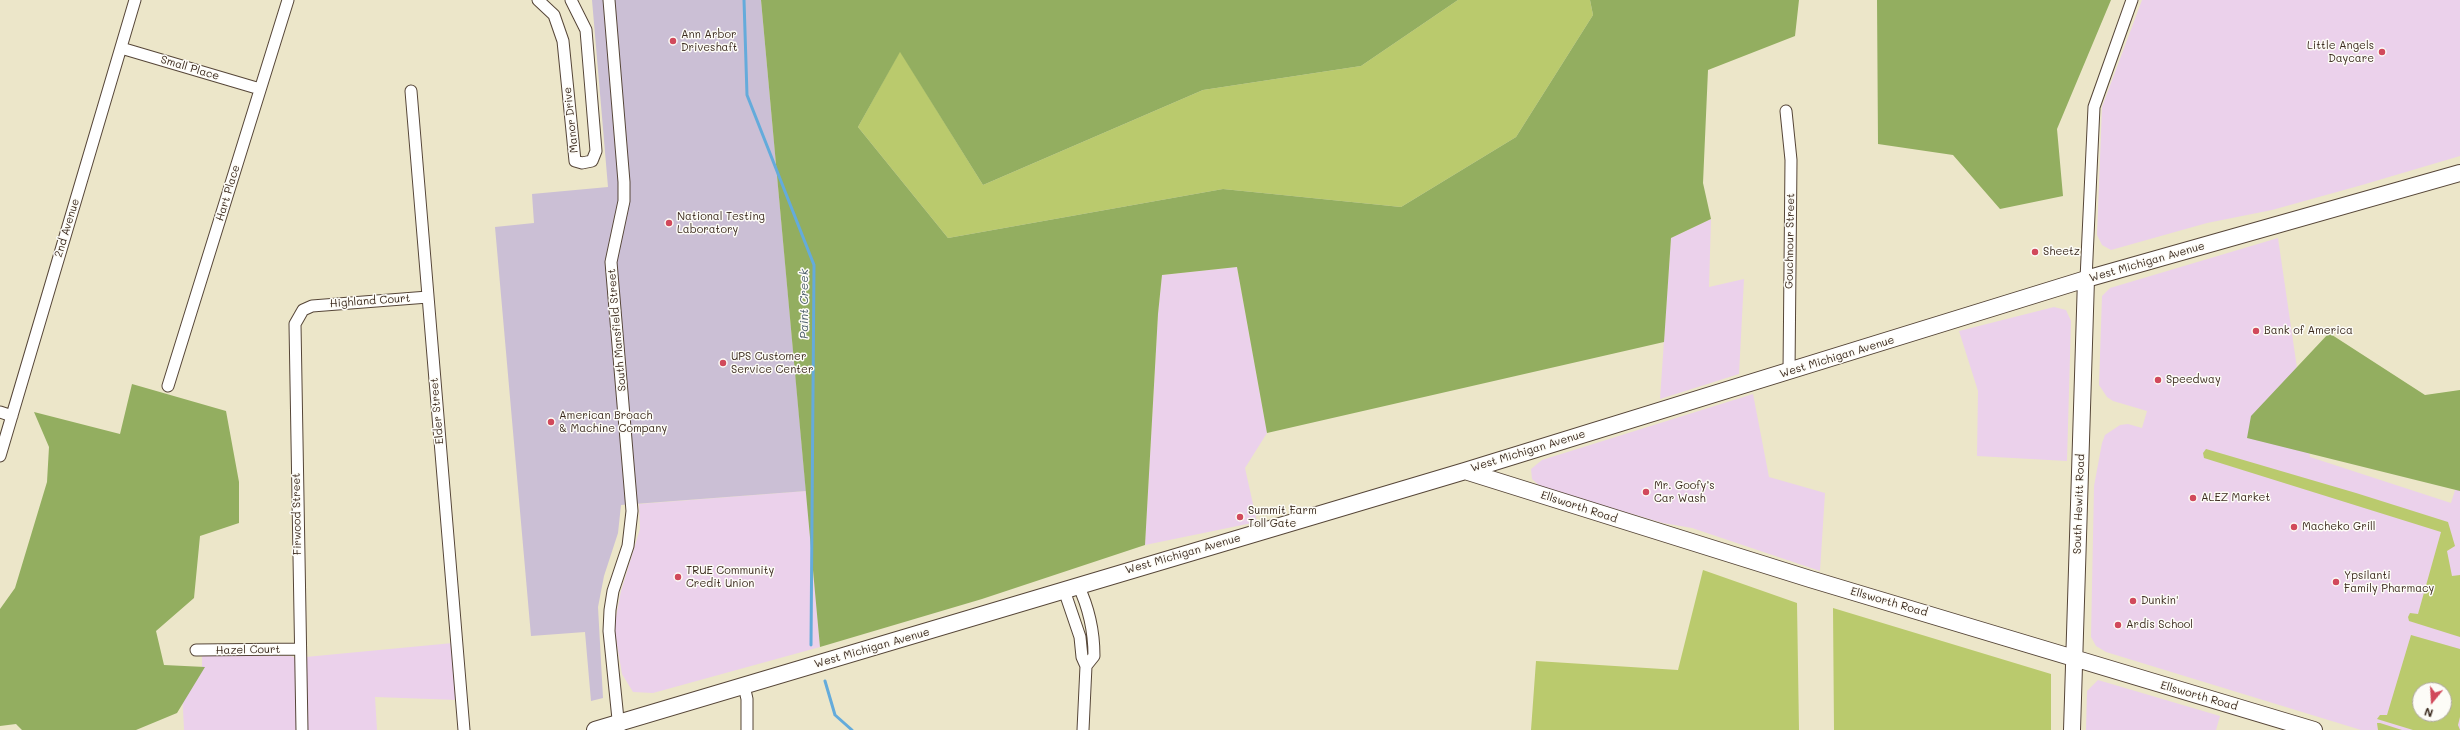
<!DOCTYPE html>
<meta charset="utf-8">
<style>
body{margin:0}
#map{position:relative;width:2460px;height:730px;overflow:hidden;background:#ece6c9;font-family:Mali,sans-serif}
canvas{display:block}
.north{position:absolute;left:2412px;top:682px;width:40px;height:40px;box-sizing:border-box;background:#fdfcf7;border:1px solid #afa8a0;border-radius:50%;rotate:198deg;font-size:11px;font-weight:700;line-height:16px;text-align:center;color:#3b2a1e}
.north::after{content:'';display:block;margin:auto;width:14px;height:18px;background:#d1495b;clip-path:polygon(50% 0,100% 100%,50% 72%,0 100%)}
</style>
<div id="map">
<canvas width="2460" height="730"></canvas>
<div class="north">N</div>
</div>
<script>
const context = document.querySelector('canvas').getContext('2d');
context.lineJoin = 'round';
function paint(path, color) { context.fillStyle = color; context.fill(path, 'evenodd'); }
function strokePath(path, color, width, dash) { context.strokeStyle = color; context.lineWidth = width; context.lineCap = dash ? 'butt' : 'round'; context.setLineDash(dash || []); context.stroke(path); }
function label(font, color, halo, rows, align = 'center') {
  context.font = font + ' Mali,sans-serif'; context.lineWidth = 3; context.setLineDash([]); context.textBaseline = 'middle'; context.strokeStyle = halo; context.fillStyle = color; for (const [text, x, y, turn = 0] of rows) {
    context.save(); context.translate(x, y); context.rotate((+turn || 0) * Math.PI / 180); context.textAlign = isNaN(turn) ? turn : align; if (halo) context.strokeText(text, 0, 0); context.fillText(text, 0, 0); context.restore();
  }
}
const built = new Path2D(`
 M2142 0H2460V156L2362 185 2272 210 2207 223 2111 250 2102 245 2097 235 2102 107Z
 M1711 219 1709 287 1744 279 1739 374 1660 399 1671 238Z
 M2278 238 2310 457 2451 503 2460 474V730H2361L2106 652 2096 646 2091 637 2094 486 2102 443 2105 435 2120 425 2128 424 2142 428 2147 411 2113 401 2107 397 2099 385 2102 296 2110 288ZM2420 690H2444V714H2420Z
 M1237 267 1267 433 1245 468 1257 522 1145 545 1158 314 1162 275Z
 M2054 307 2066 310 2071 321 2067 461 1977 456 1978 391 1959 331Z
 M1753 394 1769 477 1825 493 1820 571 1692 528 1663 523 1542 488 1532 479 1531 469 1542 460Z
 M806 491 820 647 653 693 633 692 622 674 614 627 621 591 640 529 639 504Z
 M453 643 458 700 375 697 377 730H184L181 667H202V655L291 656 295 658Z
 M2098 680 2220 716 2216 730H2086L2087 691Z`);
const industrial = new Path2D(`
 M592 0H761L806 491 621 505 618 533 604 576 598 607 603 698 591 701 585 632 531 636 495 227 534 223 532 194 608 187Z`);
const green = new Path2D(`
 M1458 0H1590L1593 15 1516 137 1401 207 1223 189 948 238 858 127 900 51 983 185 1203 90 1361 66Z
 M2206 449 2356 493 2448 522 2455 546 2447 551 2452 576 2460 575V637L2409 621 2408 617 2410 613 2418 614 2441 532 2204 458 2203 453Z
 M1703 570 1797 603 1799 730H1531L1536 661 1678 670Z
 M1833 608 2051 674V730H1834Z
 M2411 635 2460 649V717L2458 725 2460 730H2413L2377 719 2380 715H2387ZM2420 690H2444V714H2420Z
 M2377 723H2380L2402 730H2378Z`);
const forest = new Path2D(`
 M761 0H1458L1361 66 1203 90 983 185 900 52 858 127 948 238 1223 189 1401 207 1516 137 1593 15 1590 0H1799L1795 36 1708 70 1703 183 1711 219 1671 238 1664 342 1267 433 1237 267 1162 275 1158 314 1145 545 982 599 820 647Z
 M1877 0H2111L2057 129 2063 196 2000 209 1953 155 1878 144Z
 M2329 333 2425 395 2460 390V491L2247 438 2251 416Z
 M132 384 226 411 239 482V523L200 536 194 598 156 631 164 665 205 667 177 713 136 730H22L16 724 0 726V609L15 588 47 482 49 447 34 412 120 434Z`);
const stream = new Path2D(`
 M744 0 747 95 814 265 811 645
 M825 681 835 715 852 730`);
const street = new Path2D(`
 M538 0 554 15 563 41 575 161 582 163 592 161 596 151 586 30 571 0
 M609 0 624 182V201L611 262 632 511 628 546 613 591 610 610 609 631 619 729
 M121 48 260 89
 M411 91 464 730
 M1786 111 1791 160 1789 372
 M2086 279 2094 107 2132 0
 M168 386 288 0
 M0 412 12 416
 M0 456 135 0
 M1078 585C1089 608 1094 631 1094 656L1086 666
 M1064 590 1080 637 1082 657 1086 666 1083 730
 M196 650 300 649
 M744 686 747 699V730
 M302 730 295 324 303 310 312 306 428 297`);
const secondary = new Path2D(`
 M1465 471 1810 579 2314 730
 M595 730 1465 471 2086 279 2460 173
 M2072 730 2086 279`);
const markers = [
 [673,41,4,"#d1495b"],
 [2382,52,4,"#d1495b"],
 [669,223,4,"#d1495b"],
 [2035,252,4,"#d1495b"],
 [2256,331,4,"#d1495b"],
 [723,363,4,"#d1495b"],
 [2158,380,4,"#d1495b"],
 [551,422,4,"#d1495b"],
 [1646,492,4,"#d1495b"],
 [2193,498,4,"#d1495b"],
 [1240,517,4,"#d1495b"],
 [2294,527,4,"#d1495b"],
 [678,577,4,"#d1495b"],
 [2336,582,4,"#d1495b"],
 [2133,601,4,"#d1495b"],
 [2118,625,4,"#d1495b"]
];
const poiNames = [
 ["Ann Arbor",681,35],
 ["Driveshaft",681,48],
 ["Little Angels",2374,46,"right"],
 ["Daycare",2374,59,"right"],
 ["National Testing",677,217],
 ["Laboratory",677,230],
 ["Sheetz",2043,252],
 ["Bank of America",2264,331],
 ["UPS Customer",731,357],
 ["Service Center",731,370],
 ["Speedway",2166,380],
 ["American Broach",559,416],
 ["& Machine Company",559,429],
 ["Mr. Goofy’s",1654,486],
 ["Car Wash",1654,499],
 ["ALEZ Market",2201,498],
 ["Summit Farm",1248,511],
 ["Toll Gate",1248,524],
 ["Macheko Grill",2302,527],
 ["TRUE Community",686,571],
 ["Credit Union",686,584],
 ["Ypsilanti",2344,576],
 ["Family Pharmacy",2344,589],
 ["Dunkin'",2141,601],
 ["Ardis School",2126,625]
];
const streetNames = [
 ["Small Place",190,68,17],
 ["Manor Drive",571,120,-96],
 ["Hart Place",228,193,-73],
 ["2nd Avenue",67,228,-73],
 ["Gouchnour Street",1790,241,-89],
 ["West Michigan Avenue",2147,262,-16],
 ["Highland Court",370,301,-4],
 ["South Mansfield Street",617,330,-95],
 ["West Michigan Avenue",1837,357,-17],
 ["Elder Street",437,411,-95],
 ["West Michigan Avenue",1528,451,-17],
 ["South Hewitt Road",2079,504,-88],
 ["Ellsworth Road",1579,507,18],
 ["Firwood Street",297,514,-91],
 ["West Michigan Avenue",1183,554,-16],
 ["Ellsworth Road",1889,602,16],
 ["West Michigan Avenue",872,648,-16],
 ["Hazel Court",248,650,-1],
 ["Ellsworth Road",2199,696,16]
];
const waterNames = [
 ["Paint Creek",804,304,-90]
];
paint(built, '#ebd1eb');
paint(industrial, '#cbbfd5');
paint(green, '#baca6d');
paint(forest, '#93ae60');
strokePath(stream, '#64abdb', 3);
strokePath(street, '#564638', 13);
strokePath(secondary, '#564638', 18);
strokePath(street, '#fff', 11);
strokePath(secondary, '#fff', 16);
for (const [x, y, r, color] of markers) { const dot = new Path2D(); dot.arc(x, y, r, 0, 2 * Math.PI); context.fillStyle = color; context.fill(dot); strokePath(dot, '#fdfcf7', 1.5); }
label('11px', '#3b2a1e', '#fdfcf7', poiNames, 'left');
label('11px', '#3b2a1e', '#fdfcf7', streetNames);
label('italic 12px', '#4b5e6a', '#fdfcf7', waterNames);
</script>
